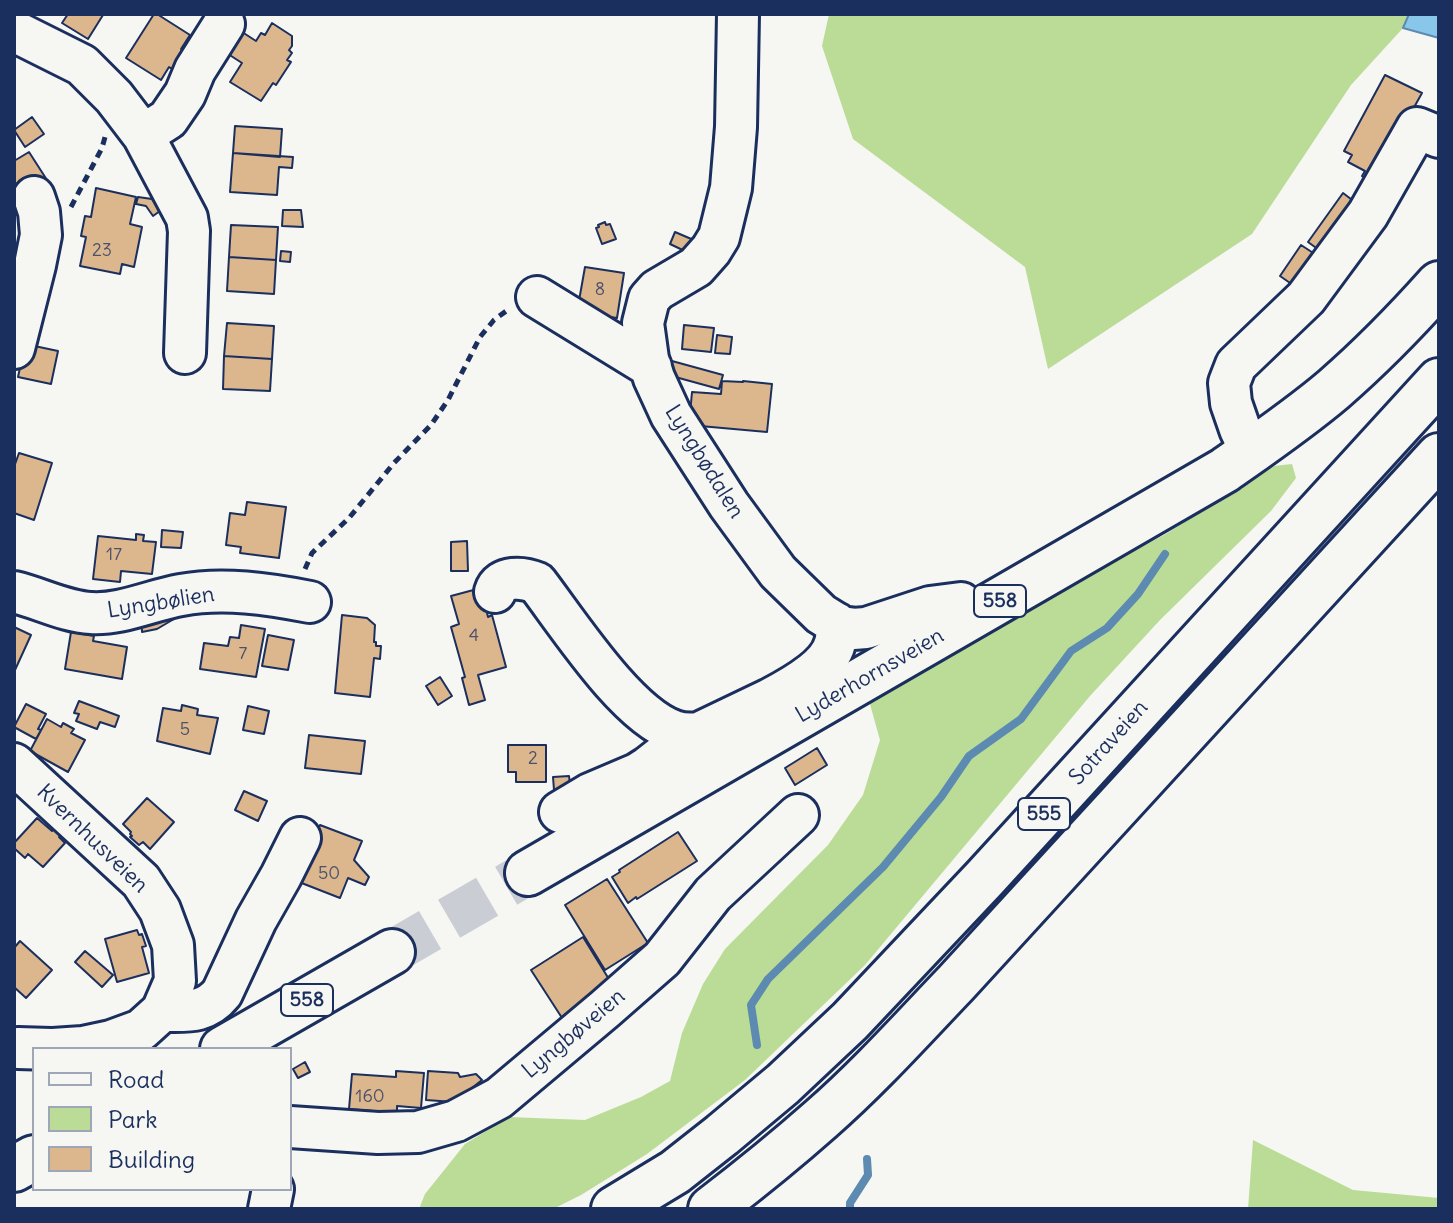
<!DOCTYPE html>
<meta charset="utf-8">
<style>
body{margin:0}
#map{position:relative;width:1453px;height:1223px;overflow:hidden;background:#f6f6f2;font-family:Delius,sans-serif}
canvas{display:block}
.frame{position:absolute;inset:0;border:16px solid #1b2f5e;pointer-events:none}
.legend{position:absolute;left:32px;top:1047px;width:260px;height:144px;box-sizing:border-box;background:#f6f6f2;border:2px solid #9ea6b7;margin:0;padding:10px 14px;list-style:none;font-size:24px;color:#1b2f5e}
.legend li{display:flex;align-items:center;gap:16px;height:40px}
.legend b{width:40px;border:2px solid #9ea6b7}
</style>
<div id="map">
<canvas width="1453" height="1223"></canvas>
<div class="frame"></div>
<ul class="legend">
<li><b style="height:10px;background:#f6f6f2"></b>Road</li>
<li><b style="height:22px;background:#badc96"></b>Park</li>
<li><b style="height:22px;background:#dcb78d"></b>Building</li>
</ul>
</div>
<script>
const context = document.querySelector('canvas').getContext('2d');
context.lineJoin = 'round';
function paint(path, color) { context.fillStyle = color; context.fill(path, 'evenodd'); }
function strokePath(path, color, width, dash) { context.strokeStyle = color; context.lineWidth = width; context.lineCap = dash ? 'butt' : 'round'; context.setLineDash(dash || []); context.stroke(path); }
function label(font, color, halo, rows, align = 'center') {
  context.font = font + ' Delius,sans-serif'; context.lineWidth = 6; context.setLineDash([]); context.textBaseline = 'middle'; context.strokeStyle = halo; context.fillStyle = color; for (const [text, x, y, turn = 0] of rows) {
    context.save(); context.translate(x, y); context.rotate((+turn || 0) * Math.PI / 180); context.textAlign = isNaN(turn) ? turn : align; if (halo) context.strokeText(text, 0, 0); context.fillText(text, 0, 0); context.restore();
  }
}
const green = new Path2D(`
 M829 14H1409L1403 28 1351 85 1252 234 1048 369 1025 267 853 139 822 46Z
 M1292 464 1296 478 1271 511 1160 620 1090 696 865 965 745 1080 647 1154 581 1195 553 1209H419L425 1194 465 1144 509 1117 585 1120 641 1097 670 1081 682 1033 703 984 725 949 828 845 863 795 880 740 868 697 1003 619 1164 535 1274 466Z
 M1253 1140 1353 1190 1439 1198V1209H1248Z`);
const water = new Path2D(`
 M1409 14H1439V38L1403 28Z`);
const stream = new Path2D(`
 M757 1045 751 1005 768 979 883 867 941 797 969 756 1021 719 1071 651 1107 628 1138 594 1165 554
 M850 1209V1203L868 1175 867 1159`);
const building = new Path2D(`
 M68 14H102L103 15 88 39 62 23Z
 M154 14H157L190 35 181 49 184 51 172 69 169 67 161 80 126 58Z
 M272 23 292 36V46L289 50 292 53 287 60 291 62 276 85 273 83 261 101 230 82 242 63 225 52 239 30 256 41 261 33 265 35Z
 M1385 75 1422 93 1392 147 1368 179 1362 176 1365 171 1348 162 1352 155 1344 151Z
 M32 117 44 134 25 147 14 130Z
 M235 126 282 129 280 157 233 153Z
 M29 152 47 180 24 194 27 199 14 207V161Z
 M233 153 293 157 292 168 279 167 277 195 230 192Z
 M96 188 136 197 130 224 142 227 134 267 122 264 120 274 80 266 86 237 81 236 85 216 91 217Z
 M1343 193 1364 209 1330 258 1308 242Z
 M138 197 152 199 160 211 153 216 146 206 136 204Z
 M283 210H301L303 227 282 226Z
 M605 222 606 225 610 224 616 239 602 244 596 228 599 227 598 225Z
 M231 225 278 227 276 260 229 257Z
 M675 232 696 241 691 254 670 244Z
 M1301 245 1324 260 1303 292 1280 276Z
 M281 251 291 252 290 262 280 261Z
 M229 257 276 260 274 294 227 291Z
 M585 267 624 273 617 318 577 312Z
 M227 323 274 326 272 359 224 356Z
 M684 325 714 328 711 352 682 349Z
 M717 335 732 337 730 354 715 353Z
 M25 344 58 351 51 384 18 377Z
 M224 356 272 359 270 391 223 389Z
 M672 361 723 375 719 389 668 375Z
 M722 381 743 382V381L772 384 767 432 689 425 692 392 721 394Z
 M19 453 52 463 34 520 14 513V467Z
 M247 502 286 507 279 558 240 553 241 547 226 545 230 513 245 515Z
 M162 530 183 532 181 548 161 547Z
 M136 534 144 535 143 541 156 542 152 574 121 571 120 582 93 579 98 536 136 540Z
 M467 541 468 571H451V542Z
 M481 588 488 617 492 615 506 667 478 675 485 700 469 705 462 678 465 677 451 627 459 624 451 596Z
 M166 605 174 619 157 629 142 632 141 616Z
 M342 615 367 618 375 625 374 642H376V646H381L380 659 374 658 370 697 335 693Z
 M241 625 265 629 256 677 200 669 204 643 228 646 230 637 239 638Z
 M14 627 31 635 15 670H14Z
 M71 632 94 636 93 641 127 647 122 679 65 669Z
 M268 635 294 640 288 670 262 666Z
 M440 677 452 696 438 705 426 686Z
 M79 701 119 716 115 727 100 722 97 729 76 721 79 714 74 713Z
 M26 704 46 714 38 729 41 730 36 739 14 727Z
 M182 705 198 709 197 715 218 718 210 754 157 741 163 708 181 711Z
 M248 706 269 711 264 734 243 730Z
 M47 719 61 727 63 723 74 729 71 733 85 740 68 772 30 751Z
 M309 735 365 741 361 774 305 768Z
 M508 745H546V782H516V772H508Z
 M817 748 827 765 795 785 785 768Z
 M569 776 572 801 555 803 553 777Z
 M244 791 267 801 258 821 235 810Z
 M147 798 174 822 150 849 143 842 139 845 130 837 132 836 130 834 131 832 123 824Z
 M37 818 52 831 54 828 62 835 59 837 65 843 43 867 28 854 25 858 14 848V843Z
 M320 825 362 841 354 860 369 877 365 885 348 878 340 898 299 882Z
 M678 832 697 861 637 899 636 897 628 903 612 877 620 872 619 870Z
 M607 879 648 943 605 970 565 905Z
 M137 930 139 935 142 934 146 946 142 947 149 973 117 982 105 939Z
 M583 937 615 989 564 1021 531 970Z
 M20 941 52 970 26 998 14 987V948Z
 M85 951 113 975 102 987 75 962Z
 M305 1062 310 1072 298 1078 293 1069Z
 M396 1071 424 1073 421 1108 397 1106V1113L349 1109 352 1074 396 1077Z
 M428 1071 458 1073 460 1077 476 1074 482 1080 454 1102 426 1100Z`);
const majorTunnel = new Path2D(`
 M392 952 528 873`);
const path = new Path2D(`
 M71 207 102 148 105 137
 M305 569 312 553 349 518 394 463 431 425 448 400 480 337 494 320 509 309`);
const minor = new Path2D(`
 M738 14 736 127 731 188 719 237 711 250 696 267 657 290 649 299 643 323 648 359 654 378 671 415 729 505 778 572 821 614 842 627 853 629 866 628 930 607 961 603 971 618
 M14 31 82 65 114 97 143 135 187 218 189 231 185 353
 M143 135 168 119 185 94 195 70 224 24
 M537 297 651 367
 M14 348 35 265 41 235 39 212 34 197
 M1251 452 1240 429 1231 403 1229 383 1236 365 1306 298 1368 214 1417 128 1439 137
 M14 592C40 598 65 612 91 613 121 615 152 600 181 595 223 587 269 594 310 602
 M495 592C500 575 523 577 537 583 569 625 626 714 674 731 682 734 691 734 699 733L770 699
 M780 721 770 699C791 688 829 668 835 643 837 637 836 629 836 623
 M14 764 141 881 160 910 173 945 175 981 162 1011 141 1030 111 1041 83 1047 53 1049
 M560 812 590 794 637 774 648 767 690 734
 M162 1011C187 1011 205 1014 222 993L256 920 281 876 300 838
 M18 1048 51 1049
 M290 1127 378 1133 418 1132 456 1121 499 1098 605 1009 662 959 713 894 798 815
 M269 1209 273 1189`);
const major = new Path2D(`
 M528 873 1225 470C1262 444 1300 418 1334 389 1372 356 1406 321 1439 284
 M223 1049 392 952
 M14 1169 34 1158`);
const highway = new Path2D(`
 M614 1209 675 1172 722 1135 783 1084 850 1021 985 878 1439 381
 M711 1209C749 1180 786 1150 821 1119 869 1077 912 1029 956 983L1439 456`);
const numberNames = [
 ["23",102,251],
 ["8",600,290],
 ["17",114,555],
 ["4",474,636],
 ["7",243,654],
 ["5",185,730],
 ["2",533,759],
 ["50",329,874],
 ["160",370,1097]
];
const shields = [
 [1000,601,52],
 [1044,814,52],
 [307,1000,52]
];
const shieldNames = [
 ["558",1000,601],
 ["555",1044,814],
 ["558",307,1000]
];
const streetNames = [
 ["Lyngbødalen",704,462,58],
 ["Lyngbølien",161,603,-9],
 ["Lyderhornsveien",870,676,-30],
 ["Sotraveien",1109,743,-48],
 ["Kvernhusveien",92,839,44],
 ["Lyngbøveien",574,1034,-40]
];
paint(green, '#badc96');
paint(water, '#88c7e9');
strokePath(water, '#5c8ab1', 2);
strokePath(stream, '#5c8ab1', 8);
paint(building, '#dcb78d');
strokePath(building, '#1b2f5e', 2);
strokePath(majorTunnel, '#caced4', 44, [44, 22]);
strokePath(minor, '#1b2f5e', 46);
strokePath(major, '#1b2f5e', 50);
strokePath(highway, '#1b2f5e', 50);
strokePath(path, '#1b2f5e', 5, [8, 6]);
strokePath(minor, '#f6f6f2', 40);
strokePath(major, '#f6f6f2', 44);
strokePath(highway, '#f6f6f2', 44);
label('18px', '#4b516a', null, numberNames);
for (const [x, y, w] of shields) { const box = new Path2D(); box.roundRect(x - w / 2, y - 16, w, 32, 6); context.fillStyle = '#f6f6f2'; context.fill(box); strokePath(box, '#1b2f5e', 2); }
label('bold 20px', '#1b2f5e', null, shieldNames);
label('22px', '#1b2f5e', '#f6f6f2', streetNames);
</script>
